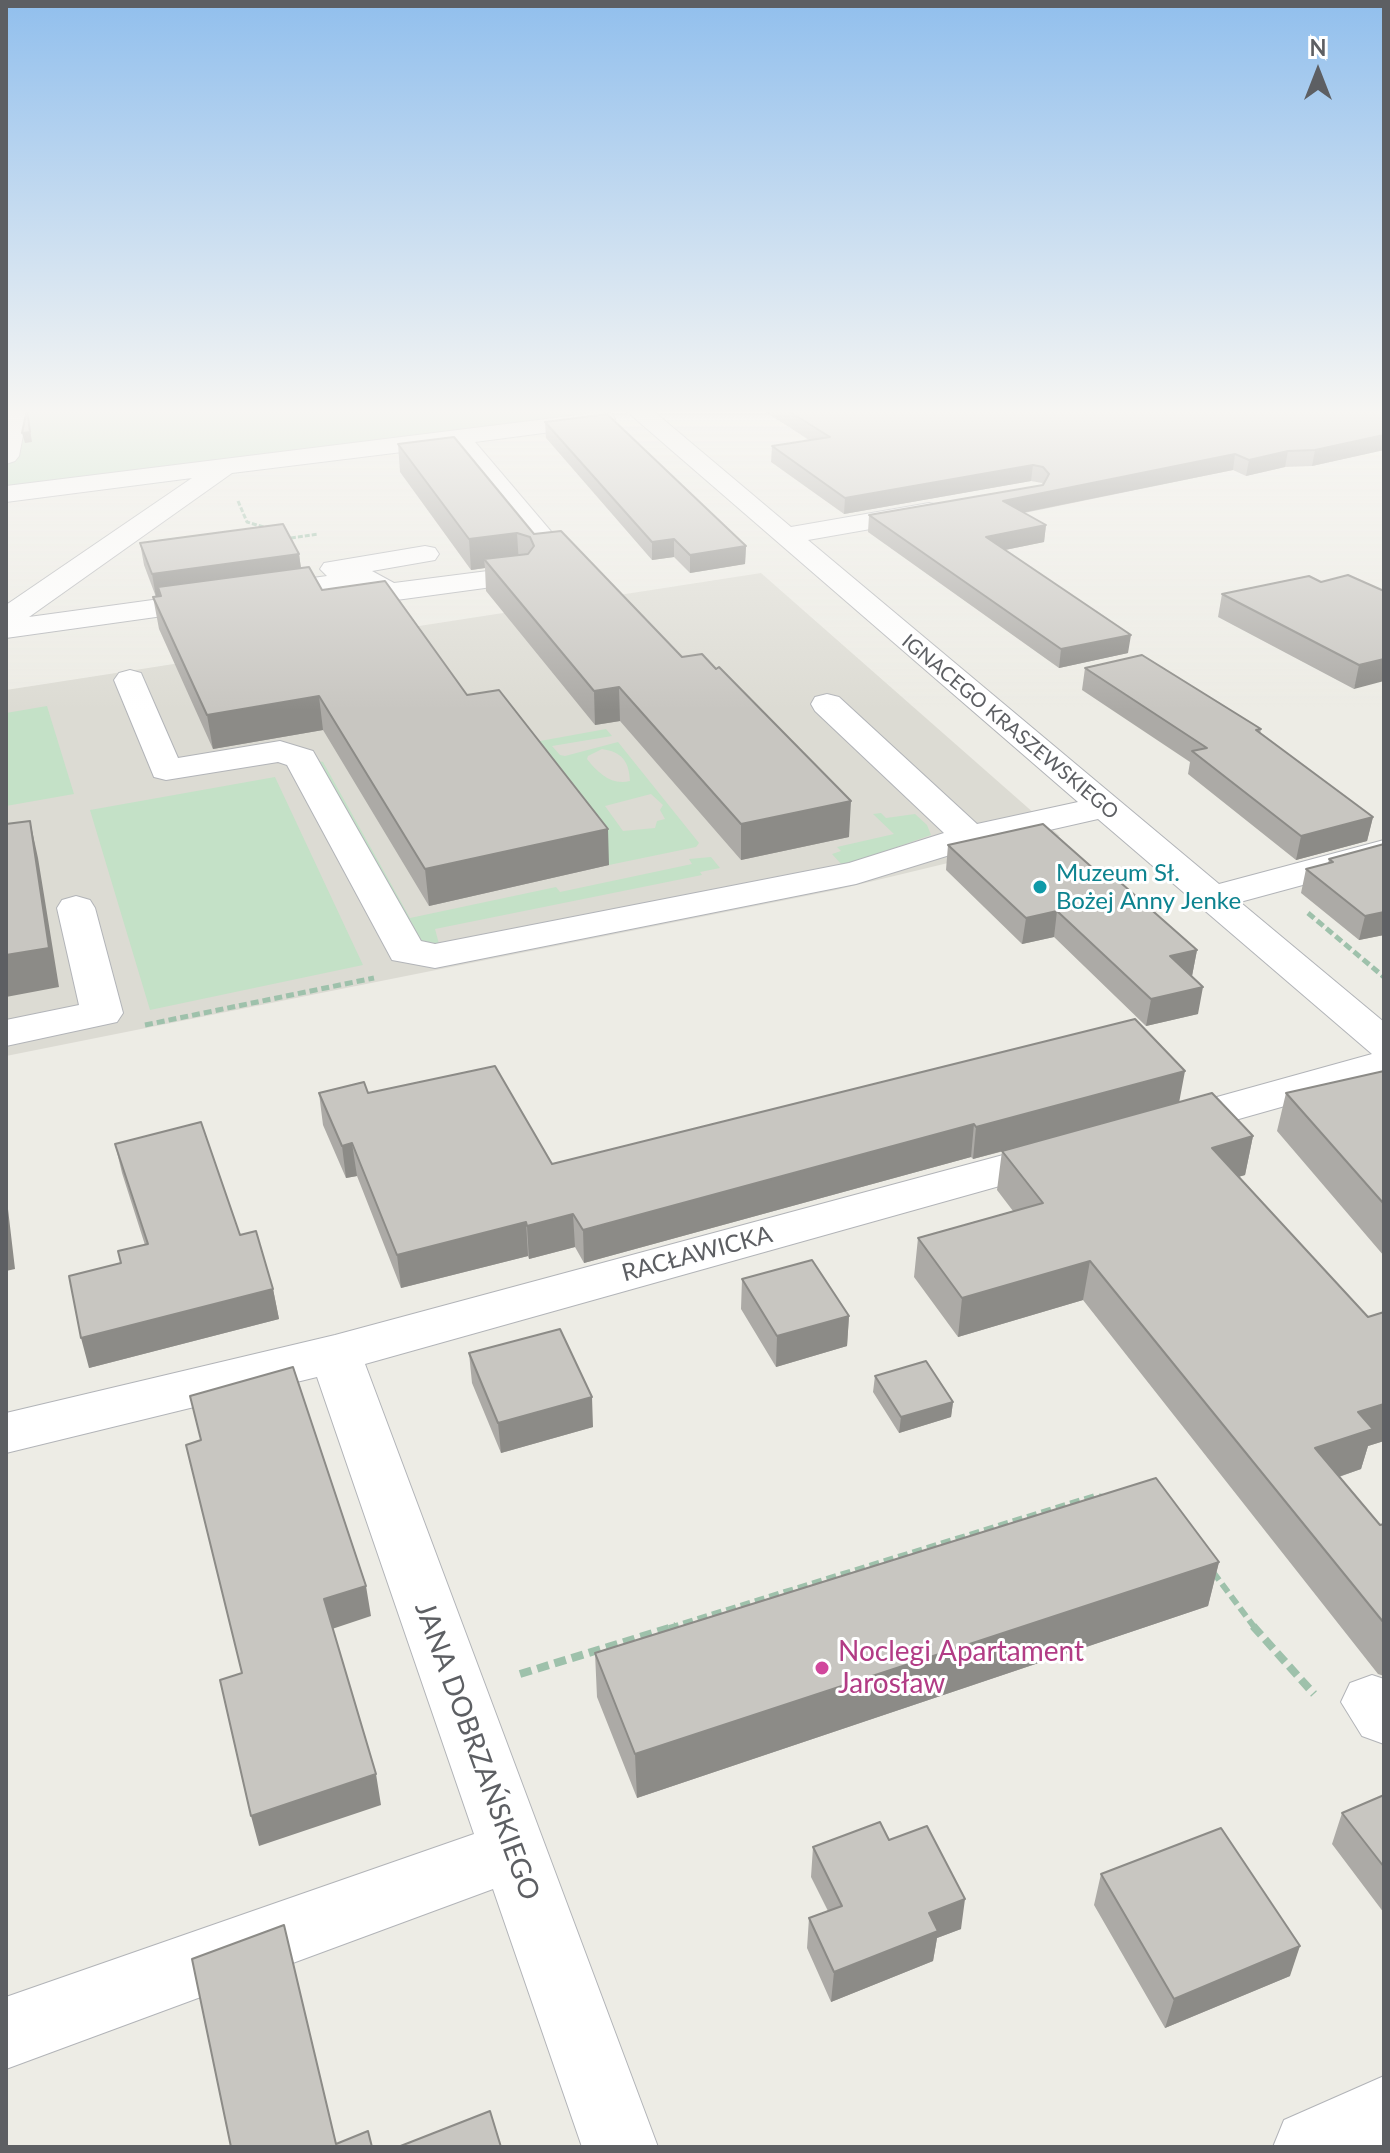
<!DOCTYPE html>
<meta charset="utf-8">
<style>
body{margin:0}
#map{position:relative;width:1390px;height:2153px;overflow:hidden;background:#edece5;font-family:Lato,sans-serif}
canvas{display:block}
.frame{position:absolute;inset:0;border:8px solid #5d5f63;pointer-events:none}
.north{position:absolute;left:1278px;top:32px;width:80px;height:80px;-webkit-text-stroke:6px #fff;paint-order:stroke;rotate:0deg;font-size:22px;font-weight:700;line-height:32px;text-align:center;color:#5d5f63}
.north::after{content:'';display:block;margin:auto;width:28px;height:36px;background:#5d5f63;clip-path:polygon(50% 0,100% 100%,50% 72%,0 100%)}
</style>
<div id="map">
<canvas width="1390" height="2153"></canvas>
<div class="frame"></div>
<div class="north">N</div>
</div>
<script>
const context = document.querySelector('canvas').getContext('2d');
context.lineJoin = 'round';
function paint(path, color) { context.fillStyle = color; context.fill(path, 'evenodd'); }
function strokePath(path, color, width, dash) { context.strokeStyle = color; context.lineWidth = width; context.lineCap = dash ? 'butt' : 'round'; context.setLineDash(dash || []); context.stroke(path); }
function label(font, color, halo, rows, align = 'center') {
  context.font = font + ' Lato,sans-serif'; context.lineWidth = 6; context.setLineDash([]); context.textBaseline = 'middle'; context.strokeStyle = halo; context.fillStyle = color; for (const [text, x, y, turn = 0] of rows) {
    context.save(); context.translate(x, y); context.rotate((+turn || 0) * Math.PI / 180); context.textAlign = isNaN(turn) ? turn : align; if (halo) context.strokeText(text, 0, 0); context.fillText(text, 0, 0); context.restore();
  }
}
const education = new Path2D(`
 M761 573 1060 836 836 890 6 1056V690Z`);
const green = new Path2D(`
 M6 409H600L604 412 6 488Z
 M47 706 74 794 6 806V713Z
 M606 729 612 736 552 746 560 755 565 756 618 742 699 843 696 847 609 865 518 745ZM602 749C622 752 629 761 630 781 612 786 598 773 587 759L588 756ZM651 794 663 805 660 810 665 819 657 821 655 828 623 831 605 806Z
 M314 760 323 762 410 918 556 887 560 892 692 864 689 859 711 857 720 868 700 872 702 875 435 929 439 944 423 945Z
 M275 777 363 965 150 1010 90 810Z
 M881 813 886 818 915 814 927 825 931 835 843 866 832 854 841 851 837 847 894 834 873 814Z`);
const pathFar3 = new Path2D(`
 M1377 409 1384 411
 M238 501 247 522 270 529
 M284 539 318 534`);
const pathFar2 = new Path2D(`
 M1308 913 1384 977
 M145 1025 374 978`);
const pathFar1 = new Path2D(`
 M1213 1572 1255 1628
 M669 1628 1095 1496 1103 1497`);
const path = new Path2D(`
 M1253 1626 1314 1694
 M520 1674 676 1626`);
const minor = new Path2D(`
 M6 409H28L19 456 15 461 6 464Z
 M624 409H651L791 527 929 503 939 505 942 511 939 517 808 540 1219 884 1384 840V863L1240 902 1384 1022V1078L1168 1139 1152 1135 1145 1125 1152 1115 1372 1054 1098 819 979 846 856 884 435 968 392 960 287 765 278 762 166 780 154 777 114 680 119 673 130 670 141 673 178 758 280 741 313 751 421 941 435 944 849 863 944 833 815 711 811 704 815 697 827 694 839 697 977 824 1078 802Z
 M603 412 612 414 615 419 612 424 475 442 560 542 564 548 560 554 550 556 540 554 451 446 232 473 29 617 327 576 320 569 324 563 425 546 435 548 439 554 435 560 372 571 394 583 519 567 529 570 533 576 529 582 389 601 363 588 6 638V605L192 478 6 502V486Z
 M76 896 90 900 95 908 123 1013 117 1022 6 1046V1020L79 1005 57 908 62 900Z
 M1055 1141 1071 1146 1078 1156 1071 1166 365 1364 658 2147H582L493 1889 6 2069V1997L474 1834 317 1377 6 1453V1413L335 1335Z
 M1372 1675 1384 1679V1744L1362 1736 1341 1702 1350 1683Z
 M1384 2076V2147H1273L1284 2120Z`);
const wall = new Path2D(`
 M761 409H1374L1384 411V450L1312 466 1285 467 1246 476 1233 470 1024 513 1046 525 1044 542 1005 550 1128 653 1059 668 868 532 869 515 1043 485 1042 483 1031 481 844 514 771 462 772 446 809 440Z
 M545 422 746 546 745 564 690 573 674 557 652 560 546 438Z
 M398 444 534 534 849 837 741 860 620 721 595 725 486 591 485 568 471 570 400 472Z
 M140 543 299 554 301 568 322 590 467 695 609 865 429 906 323 730 213 749 159 629 153 597H156L144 565Z
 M1321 582 1384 591 1354 689 1218 617 1222 594Z
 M1085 668 1261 729 1260 734 1373 817 1367 841 1296 860 1188 774 1190 762 1082 690Z
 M1384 844V935L1359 940 1301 893 1306 869 1328 864 1329 859Z
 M948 845 1095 870 1197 950 1192 976 1198 1014 1146 1026 1054 937 1022 944 946 870Z
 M1384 1071V1256L1277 1131 1286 1093Z
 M319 1093H368L552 1164 1179 1103 1253 1136 1245 1175 1238 1177 1368 1317 1384 1312V1441L1368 1446 1361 1469 1339 1477 1380 1525 1384 1524V1676L1378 1674 1083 1300 958 1337 914 1277 918 1238 1013 1211 997 1190 1002 1151 1008 1150 973 1159 971 1157 584 1263 575 1247 529 1259 528 1256 401 1288 357 1176 346 1178 323 1125Z
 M115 1144 240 1235 273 1289 279 1319 89 1368 121 1263 145 1245 122 1173Z
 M742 1279 849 1316 847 1346 776 1367 741 1309Z
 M469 1353 593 1427 501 1453 472 1383Z
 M875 1376 953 1402 951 1417 899 1433 873 1392Z
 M1219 1562 1208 1606 637 1798 597 1697 595 1653Z
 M1384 1795V1913L1332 1844 1342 1813Z
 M889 1840 961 1929 937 1938 933 1961 831 2002 807 1948 809 1918 828 1911 811 1877 813 1847Z
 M1101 1874 1290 1976 1165 2028 1094 1905Z`);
const shadedWall = new Path2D(`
 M27 409 32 442 25 443 22 433Z
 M1384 435V450L1312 466 1315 450Z
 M1288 451 1285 467 1246 476 1249 460Z
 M1235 454 1233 470 1001 517 1003 501Z
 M1033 465 1031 481 844 514 845 498Z
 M1046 525 1044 542 985 554 986 537Z
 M517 533 519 564 484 559 485 568 471 570 469 539Z
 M674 539V557L652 560V542Z
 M746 546 745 564 690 573V555Z
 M299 554 302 576 158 587 160 596 156 597 152 574Z
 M1131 635 1128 653 1059 668 1061 649Z
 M1384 659V681L1354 689 1359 665Z
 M619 687 620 721 595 725 594 691Z
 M319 696 323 730 213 749 207 715Z
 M851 801 849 837 741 860V824Z
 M1373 817 1367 841 1296 860 1301 836Z
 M30 821 38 858 59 987 6 997V955Z
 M608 829 609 865 429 906 425 869Z
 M1057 911 1054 937 1022 944 1026 918Z
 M1384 912V935L1359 940 1365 916Z
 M1197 950 1192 976 1166 983 1170 956Z
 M1203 987 1198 1014 1146 1026 1151 999Z
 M1185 1071 1179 1103 973 1159 976 1127Z
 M974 1124 971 1157 584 1263 583 1230Z
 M1253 1136 1245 1175 1204 1187 1212 1148Z
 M352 1143 357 1176 346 1178 342 1146Z
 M6 1192 15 1269 6 1271Z
 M573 1214 575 1247 529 1259 527 1226Z
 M526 1222 528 1256 401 1288 397 1255Z
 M1090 1261 1083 1300 958 1337 962 1298Z
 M273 1289 279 1319 89 1368 81 1338Z
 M849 1316 847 1346 776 1367 777 1336Z
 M592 1397 593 1427 501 1453 498 1423Z
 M953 1402 951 1417 899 1433 901 1417Z
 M1384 1404V1441L1368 1446 1361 1469 1303 1489 1315 1448 1358 1412Z
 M1219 1562 1208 1606 637 1798 635 1754Z
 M366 1586 371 1616 329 1630 324 1599Z
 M376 1774 381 1805 259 1846 251 1816Z
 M965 1899 961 1929 937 1938 933 1961 831 2002 834 1972 929 1913Z
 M1300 1946 1290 1976 1165 2028 1174 1999Z`);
const building = new Path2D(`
 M27 409 30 432 22 433Z
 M785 409H1374L1384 411V435L1315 450 1288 451 1249 460 1235 454 1003 501 1046 525 986 537 1131 635 1061 649 869 515 1043 485 1049 474 1043 467 1033 465 845 498 772 446 830 437Z
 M607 414 746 546 690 555 674 539 652 542 545 422Z
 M454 437 534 534 561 531 682 657 702 654 716 669 719 667 851 801 741 824 619 687 594 691 484 559 528 554 534 546 530 537 517 533 469 539 398 444Z
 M283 524 299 554 152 574 140 543Z
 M309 567 322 590 385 581 467 695 499 690 608 829 425 869 319 696 207 715 153 597 161 596 158 587Z
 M1348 575 1384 591V659L1359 665 1222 594 1309 576 1321 582Z
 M1142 655 1261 729 1256 730 1373 817 1301 836 1192 751 1207 748 1085 668Z
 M30 821 49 948 6 955V824Z
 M1043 824 1095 870 1104 868 1197 950 1170 956 1203 987 1151 999 1057 911 1026 918 948 845Z
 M1384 844V912L1365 916 1306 869 1333 862 1329 859Z
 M1135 1019 1185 1071 976 1127 974 1124 583 1230 573 1214 527 1226 526 1222 397 1255 352 1143 342 1146 319 1093 364 1082 368 1093 495 1066 552 1164Z
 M1384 1071V1204L1286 1093Z
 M1212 1093 1253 1136 1212 1148 1368 1317 1384 1312V1404L1358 1412 1373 1429 1315 1448 1380 1525 1384 1524V1623L1090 1261 962 1298 918 1238 1043 1203 1002 1151Z
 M201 1122 240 1235 256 1231 273 1289 81 1338 69 1276 121 1263 118 1251 148 1244 115 1144Z
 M812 1260 849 1316 777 1336 742 1279Z
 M560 1329 592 1397 498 1423 469 1353Z
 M926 1361 953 1402 901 1417 875 1376Z
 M293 1367 366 1586 324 1599 376 1774 251 1816 220 1680 242 1673 186 1445 201 1440 190 1396Z
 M1156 1478 1219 1562 635 1754 595 1653Z
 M1384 1795V1867L1342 1813Z
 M880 1822 889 1840 927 1826 965 1899 929 1913 938 1931 834 1972 809 1918 842 1906 813 1847Z
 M1221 1828 1300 1946 1174 1999 1101 1874Z
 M284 1925 336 2144 368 2131 372 2147H231L192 1959Z
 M490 2111 501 2147H398Z`);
const markers = [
 [1040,887,8,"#0f9aa8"],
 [822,1668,8,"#d1479c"]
];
const farStreetnames = [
 ["IGNACEGO KRASZEWSKIEGO",1010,727,40]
];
const cultureNames = [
 ["Muzeum Sł.",1056,873],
 ["Bożej Anny Jenke",1056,901]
];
const streetNames = [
 ["RACŁAWICKA",697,1254,-15]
];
const nearHotelnames = [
 ["Noclegi Apartament",838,1652],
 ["Jarosław",838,1684]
];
const nearStreetnames = [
 ["JANA DOBRZAŃSKIEGO",477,1751,70]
];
paint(education, '#dcdbd3');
paint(green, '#c4e1c7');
strokePath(minor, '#b2b4b8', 2);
strokePath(pathFar3, '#9ec1ab', 3, [5, 2]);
strokePath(pathFar2, '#9ec1ab', 5, [8, 4]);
strokePath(pathFar1, '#9ec1ab', 6, [10, 5]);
strokePath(path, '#9ec1ab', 8, [12, 6]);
paint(minor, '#fff');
paint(wall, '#acaaa6');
paint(shadedWall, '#8c8b87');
paint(building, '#c8c6c1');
strokePath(building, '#8c8b87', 2);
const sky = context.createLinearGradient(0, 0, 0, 710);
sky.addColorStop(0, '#91bfed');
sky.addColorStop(0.58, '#f7f6f3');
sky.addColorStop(1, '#f7f6f300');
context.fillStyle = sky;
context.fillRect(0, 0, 1390, 710);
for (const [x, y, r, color] of markers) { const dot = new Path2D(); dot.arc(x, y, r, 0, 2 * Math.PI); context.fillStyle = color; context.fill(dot); strokePath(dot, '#fff', 3); }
label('20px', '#5d5f63', '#fff', farStreetnames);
label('24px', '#0d838f', '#fff', cultureNames, 'left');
label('24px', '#5d5f63', '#fff', streetNames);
label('28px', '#b23c85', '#fff', nearHotelnames, 'left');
label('28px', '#5d5f63', '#fff', nearStreetnames);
</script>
